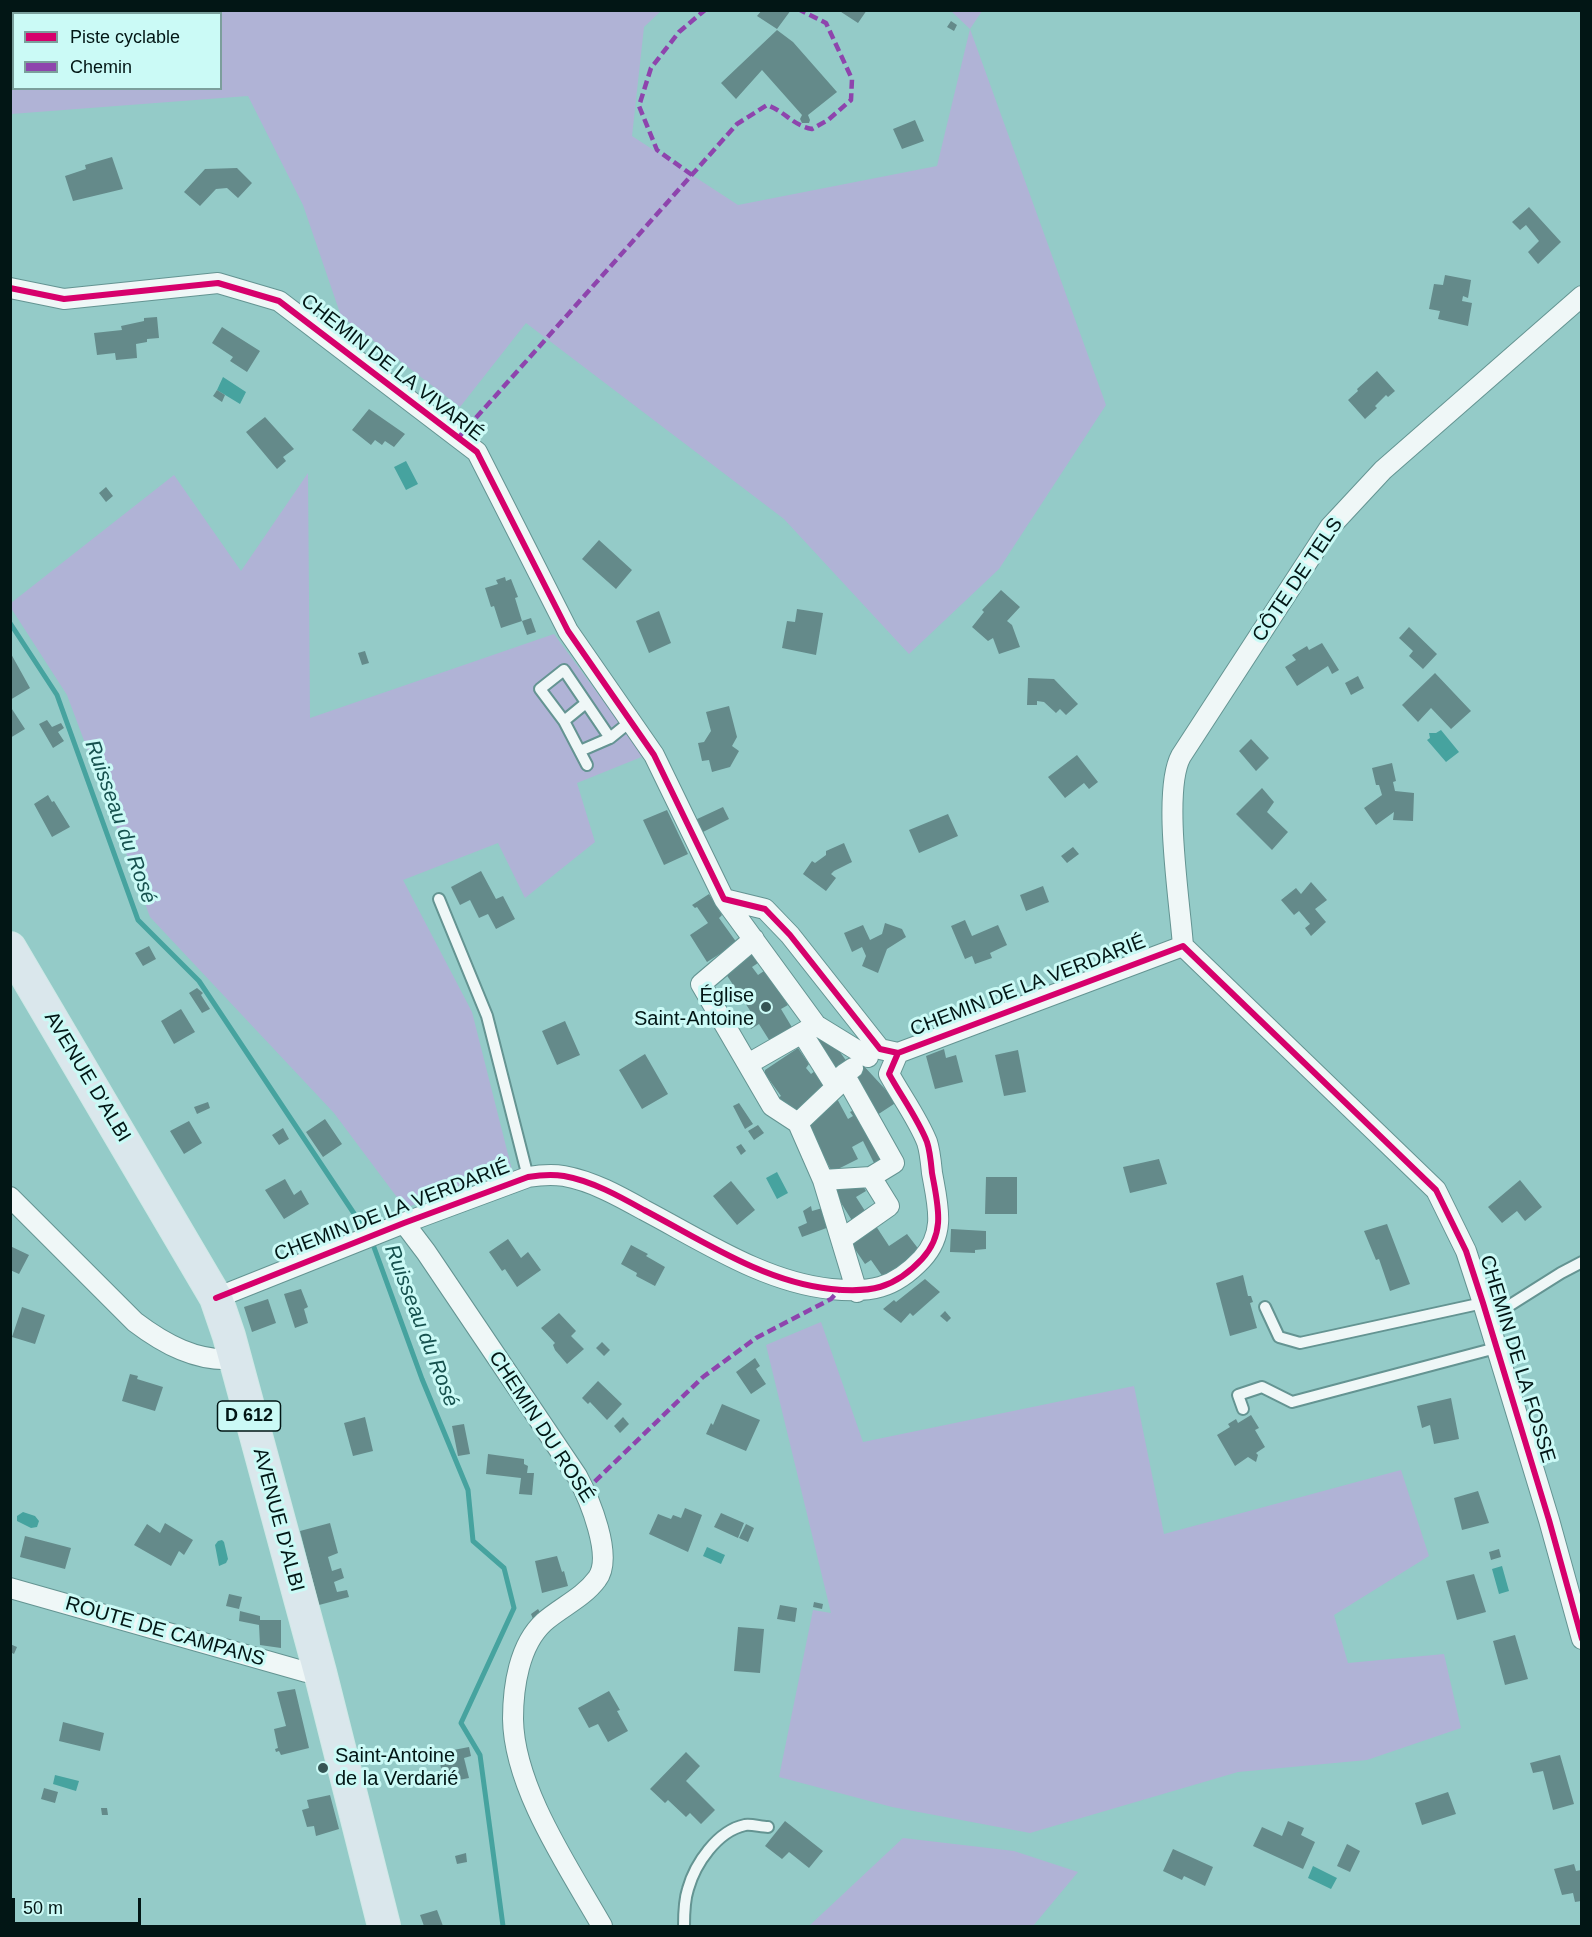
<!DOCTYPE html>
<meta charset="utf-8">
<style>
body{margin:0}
#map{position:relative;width:1592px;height:1937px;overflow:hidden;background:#94cbc8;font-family:Helvetica,sans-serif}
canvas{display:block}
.frame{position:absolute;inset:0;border:12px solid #021615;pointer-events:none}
.legend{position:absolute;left:12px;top:12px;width:210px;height:78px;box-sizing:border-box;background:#cbfaf6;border:2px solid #7b9f9c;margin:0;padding:8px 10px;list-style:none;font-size:18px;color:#021615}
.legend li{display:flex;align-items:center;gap:12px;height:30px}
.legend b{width:30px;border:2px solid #7b9f9c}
.scale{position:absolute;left:12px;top:1898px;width:129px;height:27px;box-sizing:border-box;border:3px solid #021615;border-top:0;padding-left:8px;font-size:18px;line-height:21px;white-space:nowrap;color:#021615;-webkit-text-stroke:4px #cbfaf6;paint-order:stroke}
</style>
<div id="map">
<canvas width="1592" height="1937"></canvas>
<div class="frame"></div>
<ul class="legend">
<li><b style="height:8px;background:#d6006c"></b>Piste cyclable</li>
<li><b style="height:8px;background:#8e44ad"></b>Chemin</li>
</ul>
<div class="scale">50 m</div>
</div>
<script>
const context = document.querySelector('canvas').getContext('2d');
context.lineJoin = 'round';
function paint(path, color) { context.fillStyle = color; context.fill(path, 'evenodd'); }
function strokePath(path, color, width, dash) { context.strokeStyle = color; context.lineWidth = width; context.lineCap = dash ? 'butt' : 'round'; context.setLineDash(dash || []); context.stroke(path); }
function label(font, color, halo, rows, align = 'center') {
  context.font = font + ' Helvetica,sans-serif'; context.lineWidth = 6; context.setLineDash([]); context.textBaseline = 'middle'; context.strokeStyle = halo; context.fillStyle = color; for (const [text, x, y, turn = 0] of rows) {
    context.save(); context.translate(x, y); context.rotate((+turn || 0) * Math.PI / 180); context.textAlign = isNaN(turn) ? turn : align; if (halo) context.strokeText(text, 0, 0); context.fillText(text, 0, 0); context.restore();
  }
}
const green = new Path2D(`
 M11 10 661 11 644 27 632 136 738 205 937 166 970 29 951 11H982L970 29 1106 405 999 569 909 654 784 519 526 323 460 407 341 316 303 205 248 96 11 114ZM14 14H220V88H14Z
 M308 473 310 718 554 634 644 756 577 783 595 842 525 898 498 843 403 880 472 1012 512 1170 405 1208 334 1113 150 917 67 695 11 608V603L174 475 241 571Z
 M821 1322 863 1442 1134 1386 1164 1534 1401 1470 1429 1556 1334 1615 1348 1663 1444 1654 1461 1728 1367 1760 1238 1772 1030 1833 892 1807 779 1777 813 1610 831 1613 766 1345Z
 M903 1838 1014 1851 1078 1872 1033 1926H809Z`);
const water = new Path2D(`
 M223 377 246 392 240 404 217 390Z
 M406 461 418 484 406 490 394 467Z
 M1441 730 1459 752 1446 762 1427 740 1430 738 1429 733H1436Z
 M777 1172 788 1193 777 1199 766 1178Z
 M23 1512 35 1516 39 1521 37 1527 31 1528 17 1521V1516Z
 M222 1540 224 1542 228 1559 226 1563 219 1566 215 1545 218 1541Z
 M707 1547 725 1555 721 1564 703 1556Z
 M1502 1566 1509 1591 1499 1594 1492 1569Z
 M55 1775 79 1781 76 1791 53 1784Z
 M1313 1866 1337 1878 1331 1889 1308 1878Z`);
const stream = new Path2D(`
 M10 623 57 695 138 920 199 981 371 1239 422 1379 468 1490 473 1541 504 1568 514 1608 461 1723 480 1755 503 1926`);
const building = new Path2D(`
 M762 10H791L777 29 757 16Z
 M838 10H867L858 23Z
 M951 21 957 25 954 31 947 27Z
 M777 30 793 42 837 92 808 115 810 120 809 123H802L800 119 802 115 762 70 736 99 721 83Z
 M915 120 924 141 902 149 893 129Z
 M112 157 123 189 73 201 65 176 86 169 85 165Z
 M237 168 252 183 238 198 227 188 216 189 200 206 184 192 205 169Z
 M1529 207 1561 242 1538 264 1528 252 1539 241 1526 225 1520 230 1512 222Z
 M1445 275 1471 280 1468 298 1463 296 1462 301 1472 303 1468 326 1438 319 1440 311 1429 309 1434 284 1443 285Z
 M157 317 159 338 147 339V342L136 344 137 358 116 360 115 353 97 355 94 333 122 330 121 326 144 321V318Z
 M222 327 260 351 247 372 230 361 233 357 212 343Z
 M1377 371 1395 391 1388 397 1386 395 1375 406 1377 408 1365 419 1348 400 1358 391 1357 389Z
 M217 390 225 395 222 402 213 396Z
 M369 409 405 434 394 447 385 441 382 445 375 440 371 445 352 430Z
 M265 417 294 449 283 457 286 461 277 469 246 432Z
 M106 487 113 496 106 502 99 493Z
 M599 540 632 570 616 589 582 559Z
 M505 577 506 581 511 579 518 597 515 598 522 621 501 628 494 606 491 607 485 588 498 584 496 580Z
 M1001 590 1020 607 1007 621 1012 625 1020 647 999 654 993 638 988 641 972 627 984 612 982 610Z
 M797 609 823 613 816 655 782 648 787 621 795 622Z
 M659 611 671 643 649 653 636 621Z
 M531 618 536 632 527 635 522 621Z
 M1409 627 1437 654 1423 669 1409 656 1413 651 1399 638Z
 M1322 643 1339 670 1332 674 1328 666 1297 686 1285 667 1296 660 1292 655 1307 646 1309 650Z
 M365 651 369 663 362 665 358 653Z
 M10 652 30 688 10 700Z
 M1435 673 1471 711 1451 729 1431 708 1418 722 1402 705Z
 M1358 676 1364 688 1351 695 1345 683Z
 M1028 678 1054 679 1078 704 1066 715 1060 709 1056 713 1044 702 1037 701V705H1027Z
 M10 706 25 729 10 738Z
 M729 706 737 737 732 746 739 751 730 767 712 772 709 760 702 761 698 743 704 742 711 731 706 712Z
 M47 720 52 727 61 723 64 728 58 732 64 741 53 748 39 724Z
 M1251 739 1269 758 1256 771 1239 751Z
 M1077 755 1098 782 1089 789 1084 783 1065 798 1048 777Z
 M1392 763 1396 781 1393 782 1395 791 1414 793 1413 821 1393 820 1394 812 1376 825 1364 808 1382 795 1379 785H1376L1372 768Z
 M1262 788 1274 802 1267 812 1288 832 1272 850 1236 814Z
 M48 795 52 802 54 801 70 827 52 837 34 804Z
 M723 807 729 819 701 833 695 820Z
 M667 810 688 854 664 865 643 820Z
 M948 814 958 836 919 853 909 830Z
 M844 843 852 862 834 871 831 874 836 878 826 891 803 874 812 861 815 863 826 855V851Z
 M1073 847 1079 854 1067 863 1061 856Z
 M481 871 496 899 503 896 515 919 496 929 488 914 479 918 470 900 460 905 451 887Z
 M1311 882 1327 900 1315 909 1326 922 1311 936 1305 928 1310 924 1299 911 1294 915 1281 900 1296 888 1301 894Z
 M1043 886 1049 902 1026 911 1020 895Z
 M709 894 722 915 719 918 737 943 707 962 690 935 708 923 697 907 695 908 692 905Z
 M965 920 972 936 998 925 1007 945 990 953 992 958 975 964 972 956 965 959 951 926Z
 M885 923 902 929 906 937 887 949 878 973 862 966 866 956 862 947 852 952 844 933 863 925 870 940 882 934Z
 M149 946 156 959 143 966 135 953Z
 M757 948 764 959 752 967 758 975 770 967 780 993 788 1005 781 1009 793 1029 771 1043 759 1024 751 1029 743 1017 751 1012 724 971Z
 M197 988 203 993 201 995 210 1009 202 1013 189 993Z
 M181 1009 195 1032 174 1044 161 1021Z
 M565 1021 580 1055 557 1065 542 1031Z
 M821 1034 832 1041 850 1066 835 1077 810 1041Z
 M798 1048 809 1064 806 1068 811 1074 815 1071 828 1088 798 1116 789 1105 786 1107 778 1098 781 1096 765 1074V1070Z
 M944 1049 946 1058 956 1055 963 1082 935 1089 926 1056Z
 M1018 1050 1026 1092 1004 1096 995 1055Z
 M645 1054 668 1094 642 1109 619 1070Z
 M862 1064 897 1102 874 1117 848 1074Z
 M835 1095 848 1119 853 1116 850 1112 856 1109 888 1159 875 1165 863 1141 852 1147 858 1159 832 1172 805 1120Z
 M208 1102 210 1108 197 1114 194 1107Z
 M739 1103 753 1124 745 1129 733 1106Z
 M325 1119 342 1144 323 1157 306 1132Z
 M189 1121 202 1143 184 1154 170 1131Z
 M758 1125 764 1133 754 1140 748 1131Z
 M283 1128 289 1139 279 1145 272 1135Z
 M741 1144 746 1151 741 1155 736 1147Z
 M1159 1159 1167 1184 1130 1193 1123 1167Z
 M986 1177H1017V1214H985Z
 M285 1179 294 1195 301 1190 309 1204 284 1219 265 1190Z
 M1520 1180 1542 1207 1525 1221 1517 1211 1502 1223 1488 1207Z
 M731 1181 755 1210 737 1225 713 1196Z
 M838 1184H856L859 1188 863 1186 866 1191 856 1197 869 1217 856 1227 833 1190Z
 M811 1206 812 1211 826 1207 832 1226 802 1237 798 1227 807 1223 803 1211Z
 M872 1220 889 1246 907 1234 920 1251 883 1277 871 1260 865 1264 848 1239Z
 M1387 1224 1410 1284 1390 1291 1379 1259 1376 1260 1364 1231Z
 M951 1229 986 1231V1249L975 1250V1253L950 1252Z
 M508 1239 521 1258 528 1252 541 1270 517 1287 505 1269 502 1271 489 1252Z
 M631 1245 648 1254 646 1256 665 1267 655 1286 636 1276 637 1273 621 1264Z
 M10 1246 29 1255 19 1274 10 1270Z
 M1243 1275 1248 1296H1251L1253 1302 1250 1303 1257 1328 1230 1336 1216 1283Z
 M925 1279 940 1292 913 1316 910 1313 901 1323 883 1309 894 1300 896 1302Z
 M301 1289 308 1307 304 1309 308 1323 295 1328 284 1294Z
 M268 1299 276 1323 252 1332 244 1307Z
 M22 1307 45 1315 35 1344 12 1337Z
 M945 1311 951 1318 947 1322 940 1316Z
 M559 1313 576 1331 571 1336 584 1349 567 1364 555 1350 553 1345 555 1343 541 1328Z
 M602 1342 610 1350 604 1356 596 1348Z
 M755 1358 760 1366 756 1369 766 1384 751 1394 736 1372Z
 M130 1374 138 1376 137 1379 163 1387 155 1411 122 1401Z
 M598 1381 622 1404 607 1420 590 1402 588 1404 582 1398Z
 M1451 1398 1459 1439 1434 1444 1430 1425 1422 1428 1417 1406Z
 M722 1404 760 1420 746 1451 706 1434 711 1423 713 1425Z
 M1251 1415 1259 1428 1255 1430 1265 1447 1256 1453 1258 1455 1256 1462 1248 1457 1235 1466 1217 1435 1230 1427 1228 1424 1236 1419 1238 1423Z
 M365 1417 373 1451 353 1456 344 1423Z
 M623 1417 629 1424 620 1433 614 1426Z
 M464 1424 470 1454 458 1456 452 1426Z
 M488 1454 524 1459V1464L528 1466 527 1473H534L532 1495 519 1494 521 1478 486 1474Z
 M1478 1491 1489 1523 1462 1530 1454 1498Z
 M685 1508 702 1515 688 1552 649 1534 658 1514 671 1519 673 1515 681 1518Z
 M721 1513 744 1523 738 1538 714 1527Z
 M165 1523 193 1540 184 1555 179 1551 171 1566 134 1545 147 1524 160 1533Z
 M330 1523 338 1553 328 1557 332 1571 341 1568 344 1578 334 1582 337 1592 347 1590 349 1597 319 1605 300 1531Z
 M746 1524 754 1528 748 1542 739 1538Z
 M25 1536 71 1548 65 1569 20 1557Z
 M1499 1549 1501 1557 1491 1560 1489 1552Z
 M557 1556 562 1572 564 1571 568 1586 542 1593 535 1561Z
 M1474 1574 1486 1612 1457 1620 1446 1581Z
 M229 1594 242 1597 239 1609 226 1606Z
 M814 1602 823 1604 822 1609 813 1607Z
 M780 1605 797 1608 795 1622 777 1619Z
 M538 1609 541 1614 533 1619 531 1614Z
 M240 1611 260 1616V1620H281V1648L260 1645 259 1625 239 1621Z
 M738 1627 764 1629 760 1673 734 1671Z
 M1515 1635 1528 1679 1505 1685 1493 1641Z
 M10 1644 17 1647 14 1654 10 1652Z
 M295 1689 309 1748 281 1755 279 1751 276 1752 275 1749 278 1748 274 1729 286 1726 277 1692Z
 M609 1691 620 1710 617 1711 628 1731 608 1742 598 1724 589 1728 578 1708Z
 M63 1722 104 1733 100 1751 59 1741Z
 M469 1747 471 1756 464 1758 469 1778 444 1783 438 1753Z
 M686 1752 700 1766 686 1781 715 1810 701 1824 690 1813 686 1817 668 1800 665 1803 650 1789Z
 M1560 1755 1574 1804 1553 1810 1543 1771 1533 1773 1530 1763Z
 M44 1788 58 1792 55 1803 41 1799Z
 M1448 1792 1456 1814 1422 1825 1415 1803Z
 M330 1795 339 1829 316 1836 314 1826 307 1827 302 1810 309 1808 307 1800Z
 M101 1808H107L108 1815H102Z
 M785 1821 823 1851 809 1868 789 1852 782 1859 765 1846Z
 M1288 1821 1304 1828 1301 1835 1315 1842 1303 1869 1253 1846 1262 1827 1282 1836Z
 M1347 1844 1360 1851 1350 1872 1337 1866Z
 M1173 1849 1213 1867 1205 1886 1184 1876 1182 1880 1163 1871Z
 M466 1853 467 1862 457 1864 455 1856Z
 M1574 1864 1576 1871 1581 1870V1901L1575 1902 1573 1893 1562 1895 1554 1869Z
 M437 1910 443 1926H424L420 1915Z`);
const lane = new Path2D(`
 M564 721 586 703
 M580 751 610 738
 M587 765 564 721 540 689 564 670 610 738 631 721
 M439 899 487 1016 528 1177
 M1265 1307 1279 1337 1300 1343 1483 1303
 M1488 1319 1561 1273 1582 1262
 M1243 1409 1238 1395 1262 1387 1292 1402 1496 1348
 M684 1926C684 1914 684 1901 688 1889 695 1864 717 1831 745 1825 752 1824 761 1827 768 1827`);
const street = new Path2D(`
 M10 288 64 299 218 283 279 301 477 452 568 631 654 755 724 899 765 909 790 935 880 1049 898 1053
 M724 899 816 1025 868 1057
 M754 939 701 984 772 1106 798 1123 823 1180 857 1292
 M1183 946 1436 1190 1466 1251 1483 1303 1549 1520 1582 1639
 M1183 946C1180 903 1162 791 1181 756L1330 527 1383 470 1582 296
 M802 1033 836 1087
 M748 1064 816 1025
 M798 1123 836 1087 844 1074 853 1068
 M823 1180 871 1177 894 1163 844 1074
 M10 1197 135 1322C164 1344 197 1362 234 1359
 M404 1223 426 1252 577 1476C589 1498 614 1557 597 1579 583 1598 561 1607 544 1622 519 1645 513 1687 513 1719 514 1788 569 1868 602 1926
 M842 1239 889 1206 871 1177
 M216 1298 404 1223 528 1177C540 1175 552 1174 564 1176 592 1181 619 1196 644 1210 703 1241 764 1282 831 1289 870 1293 894 1289 922 1259 946 1233 938 1206 932 1173 931 1163 930 1151 927 1142 918 1119 901 1096 889 1074L898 1053 1183 946
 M10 1588 306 1672H320`);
const primary = new Path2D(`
 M10 948 216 1298 229 1336 320 1672 384 1926`);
const quiet = new Path2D(`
 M692 175 657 150 639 106 651 68 679 32 705 10
 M458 438 737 124 767 105C786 112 792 125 812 129L828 120 851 100 852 79 826 23 800 10
 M585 1491 703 1377 756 1338 831 1299 839 1290`);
const cycleway = new Path2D(`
 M10 288 64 299 218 283 279 301 477 452 568 631 654 755 724 899 765 909 790 935 880 1049 898 1053
 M216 1298 404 1223 528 1177C540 1175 552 1174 564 1176 592 1181 619 1196 644 1210 703 1241 764 1282 831 1289 870 1293 894 1289 922 1259 946 1233 938 1206 932 1173 931 1163 930 1151 927 1142 918 1119 901 1096 889 1074L898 1053 1183 946 1436 1190 1466 1251 1483 1303 1549 1520 1582 1639`);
const markers = [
 [766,1007,6,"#355554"],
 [323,1768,6,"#355554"]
];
const shields = [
 [249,1416,63]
];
const shieldNames = [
 ["D 612",249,1416]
];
const streetNames = [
 ["CHEMIN DE LA VIVARIÉ",392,368,38],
 ["CÔTE DE TELS",1298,580,-56],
 ["CHEMIN DE LA VERDARIÉ",1028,986,-21],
 ["AVENUE D'ALBI",87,1077,59],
 ["CHEMIN DE LA VERDARIÉ",392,1211,-21],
 ["CHEMIN DE LA FOSSE",1517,1359,73],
 ["CHEMIN DU ROSÉ",541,1427,57],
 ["AVENUE D'ALBI",278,1520,75],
 ["ROUTE DE CAMPANS",165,1632,16]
];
const poiNames = [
 ["Église",754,996],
 ["Saint-Antoine",754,1019],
 ["Saint-Antoine",335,1756,"left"],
 ["de la Verdarié",335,1779,"left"]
];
const waterNames = [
 ["Ruisseau du Rosé",120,822,70],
 ["Ruisseau du Rosé",421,1326,69]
];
paint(green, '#b0b3d6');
paint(water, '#46a39f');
strokePath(stream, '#46a39f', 5);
paint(building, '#648a8a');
strokePath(lane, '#649492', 14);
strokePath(street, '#649492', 22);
strokePath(primary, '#cfe8e6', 34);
strokePath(lane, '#eff7f7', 10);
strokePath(street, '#eff7f7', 20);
strokePath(primary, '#dae7ec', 32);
strokePath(quiet, '#8e44ad', 4.5, [9, 4.5]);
strokePath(cycleway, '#d6006c', 6);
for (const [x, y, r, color] of markers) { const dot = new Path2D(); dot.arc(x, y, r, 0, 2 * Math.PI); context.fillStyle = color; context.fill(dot); strokePath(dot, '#cbfaf6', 2); }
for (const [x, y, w] of shields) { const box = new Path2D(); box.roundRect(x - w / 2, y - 15, w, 30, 4.5); context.fillStyle = '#cbfaf6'; context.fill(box); strokePath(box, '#021615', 1.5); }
label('bold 18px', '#021615', null, shieldNames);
label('20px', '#021615', '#cbfaf6', streetNames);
label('20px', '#021615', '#cbfaf6', poiNames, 'right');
label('italic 21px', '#16514e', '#cbfaf6', waterNames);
</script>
